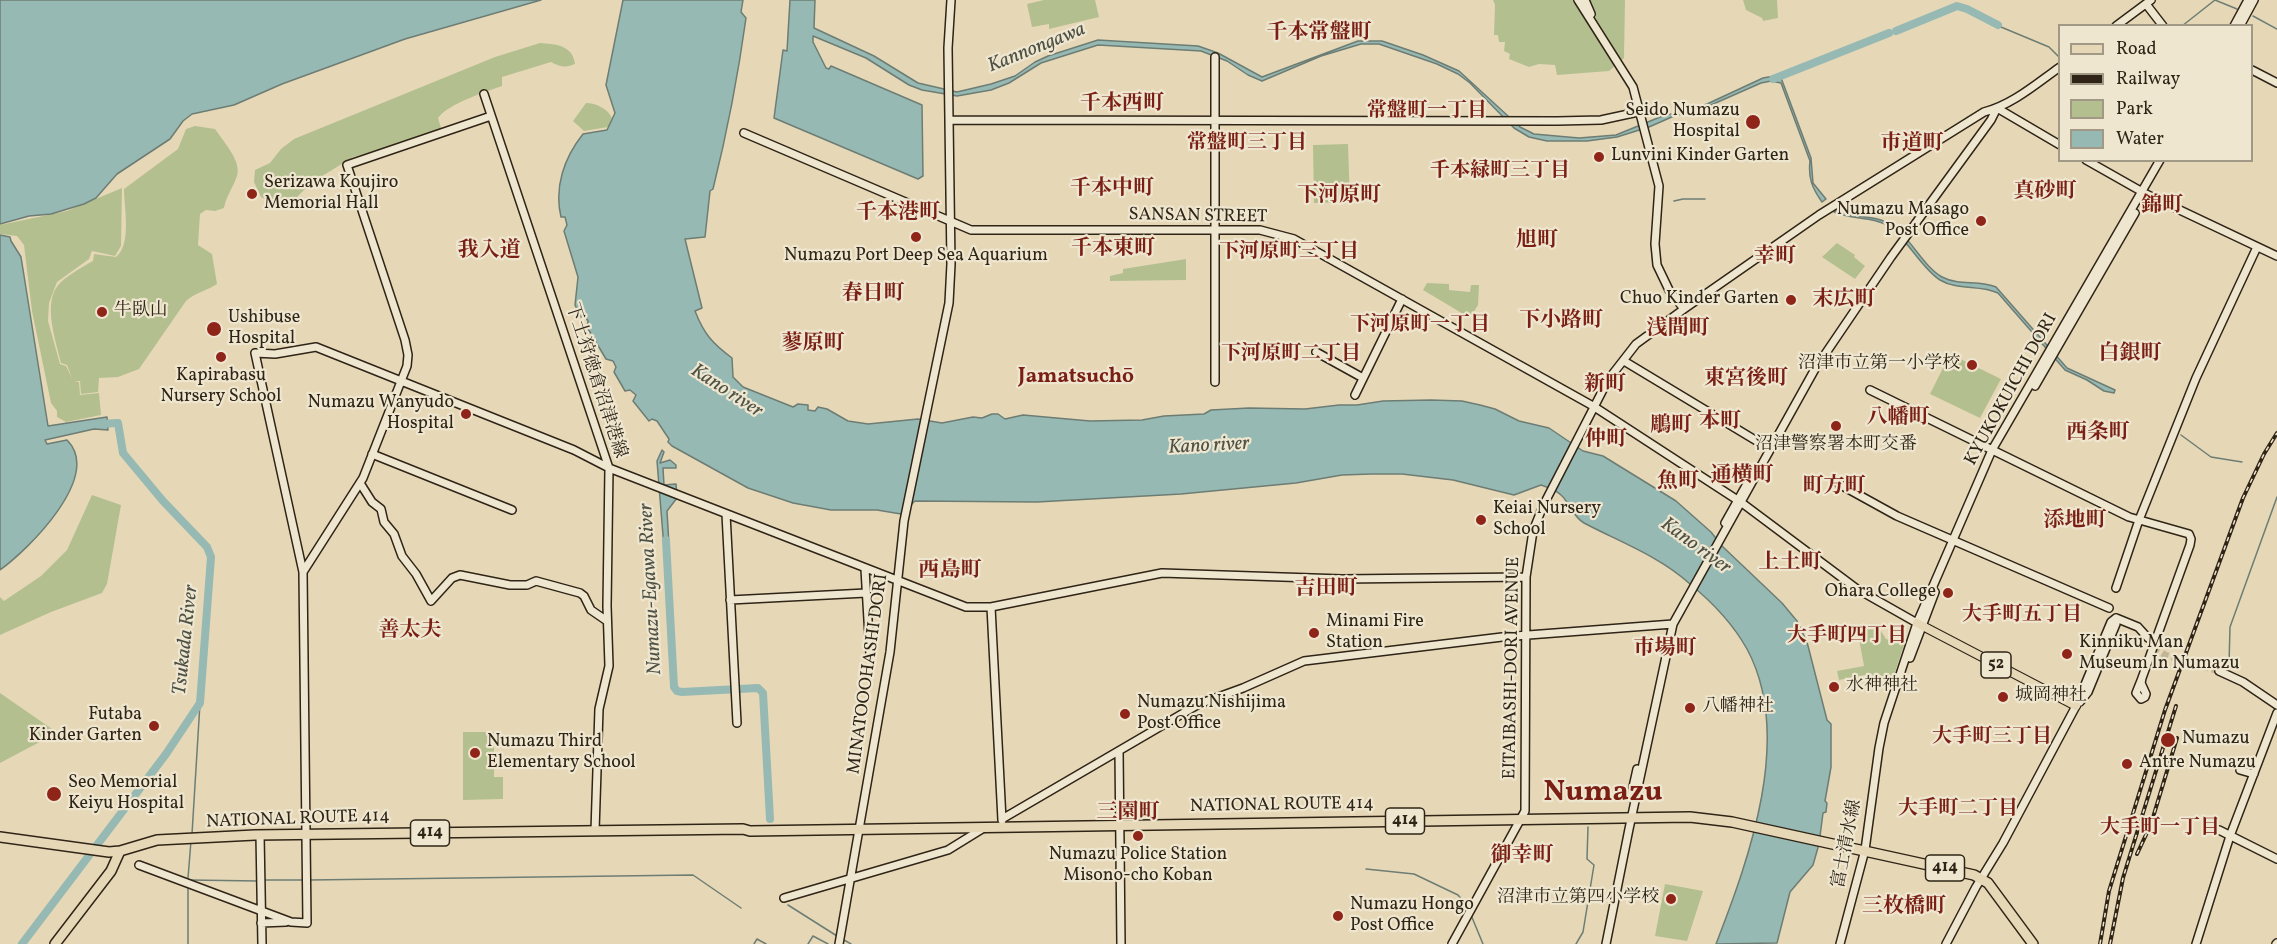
<!DOCTYPE html>
<meta charset="utf-8">
<style>
body{margin:0}
#map{position:relative;width:2277px;height:944px;overflow:hidden;background:#e6d8b7;font-family:Vollkorn,serif}
canvas{display:block}
.legend{position:absolute;left:2058px;top:24px;width:195px;height:138px;box-sizing:border-box;background:#efe6d0;border:2px solid #a29886;margin:0;padding:8px 10px;list-style:none;font-size:18px;color:#2f2416}
.legend li{display:flex;align-items:center;gap:12px;height:30px}
.legend b{width:30px;border:2px solid #a29886}
</style>
<div id="map">
<canvas width="2277" height="944"></canvas>
<ul class="legend">
<li><b style="height:8px;background:#e6d8b7"></b>Road</li>
<li><b style="height:8px;background:#2f2416"></b>Railway</li>
<li><b style="height:16px;background:#b4bf8f"></b>Park</li>
<li><b style="height:16px;background:#97b9b3"></b>Water</li>
</ul>
</div>
<script>
const context = document.querySelector('canvas').getContext('2d');
context.lineJoin = 'round';
function paint(path, color) { context.fillStyle = color; context.fill(path, 'evenodd'); }
function strokePath(path, color, width, dash) { context.strokeStyle = color; context.lineWidth = width; context.lineCap = dash ? 'butt' : 'round'; context.setLineDash(dash || []); context.stroke(path); }
function label(font, color, halo, rows, align = 'center') {
  context.font = font + ' Vollkorn,"Noto Serif JP",serif'; context.lineWidth = 4.5; context.setLineDash([]); context.textBaseline = 'middle'; context.strokeStyle = halo; context.fillStyle = color; for (const [text, x, y, turn = 0] of rows) {
    context.save(); context.translate(x, y); context.rotate((+turn || 0) * Math.PI / 180); context.textAlign = isNaN(turn) ? turn : align; if (halo) context.strokeText(text, 0, 0); context.fillText(text, 0, 0); context.restore();
  }
}
const green = new Path2D(`
 M1044 0H1095L1099 17 1049 29V24L1032 27 1027 4Z
 M1493 0H1625L1624 58 1609 71 1557 75 1555 65 1539 64 1529 67 1509 59 1510 54 1504 51 1505 42H1499L1498 35H1494L1495 5Z
 M1743 0H1777L1778 18 1763 21 1762 18 1746 10Z
 M540 43C555 44 573 45 575 64 566 68 560 67 551 62L502 77V86C485 92 448 104 438 118L441 128 439 130 390 147 353 157 311 183 296 198 273 203 261 197 254 182 255 170 270 163 281 149 294 139 495 57Z
 M586 103C596 103 608 109 612 118L608 127 584 131 573 121Z
 M195 126 215 129C223 141 242 161 237 176 233 188 226 196 224 208L215 211 206 210 200 214 198 245 212 254 217 284C207 291 196 292 186 301L139 369 118 377 99 378 98 392 81 394 80 381H74L79 382 80 395 99 393 101 415 66 422 57 417V411L51 403 32 311 24 245 17 236 0 234V225L67 211 122 188 121 246 115 256 92 251 89 259 57 282 49 303 48 321 60 364 66 366 72 378 67 365 61 363C56 341 41 300 61 282 70 274 82 267 93 261L94 254 116 257C132 244 124 208 124 189L178 149 186 129Z
 M1348 144 1350 202 1314 203 1313 145Z
 M1837 243 1855 255 1854 257 1865 266 1855 279 1822 257Z
 M1186 259V280L1110 281V276L1123 273V269Z
 M1427 283 1449 284V290L1470 292 1471 285H1479L1478 305 1470 318 1423 290Z
 M1950 354 2001 379 1980 418 1930 394Z
 M92 495 121 505 107 584 102 593 51 612 0 635V597L4 601 41 576 67 550Z
 M1867 626 1881 631 1886 639 1904 645 1890 687 1876 682 1870 674 1839 680 1837 671 1864 666 1859 639Z
 M0 693 52 729 51 736 0 763Z
 M463 732H494V777H503V799L463 800Z
 M1665 884 1703 891 1687 941 1655 936Z`);
const water = new Path2D(`
 M0 0H541L405 39 282 84 234 105 192 114 183 121 170 139 117 174 96 198 84 204 51 214 29 216 0 224Z
 M623 0H743L741 12 746 18C738 76 727 133 713 189L710 191 705 237 685 239 702 308 695 311C704 334 712 343 732 358L733 377 743 387 793 407 798 404 808 405V410L815 411 818 407 827 409 848 421 868 424 918 419 942 423 973 417 982 418 992 414H998L1005 419 1023 415 1090 421 1142 420 1164 416 1204 414 1211 410 1249 408 1305 409 1339 405H1357L1383 401 1431 400 1462 401 1480 405 1495 409 1519 421 1549 428 1583 451 1603 456 1676 501 1711 532 1722 546 1782 603 1797 621 1807 642 1827 720 1831 724V767L1825 801 1827 803 1826 812 1823 813 1819 844 1813 865 1790 892 1777 943 1716 944C1749 859 1794 736 1747 649 1733 624 1712 602 1690 584 1659 556 1620 542 1584 523 1573 517 1570 503 1561 495 1556 490 1547 487 1541 485L1514 495 1453 480 1402 474H1371L1342 475 1296 483 1181 494 1037 502 915 501 901 514 877 510H831L793 503 748 488 672 446 668 442 669 439 657 421 652 419 649 421 633 401 636 395 630 390 625 391 614 372 616 367 613 361 606 359 587 327 588 321 584 315 581 317 575 305 578 277 564 231 567 225 565 217H561C554 187 564 158 583 134L607 130 615 113 606 85Z
 M790 0H815L814 28 874 56 918 83 957 92 991 84 1015 76 1035 62 1048 56 1098 40 1198 46 1218 53 1262 77 1358 41H1382L1423 55 1459 71 1520 127 1534 134 1579 138 1616 135 1665 115 1685 112 1707 104 1763 78 1780 75 1811 158 1813 183 1826 199 1822 202C1812 188 1808 178 1810 161L1781 83 1771 81 1761 83 1702 109 1674 116 1649 127 1617 137 1587 141H1547L1529 137 1514 128 1470 83 1458 74 1437 64 1379 44H1361L1321 56 1262 81 1248 75 1227 61 1201 51 1098 45 1041 63 1009 83 991 90 957 96 922 90 909 85 866 58 813 36V42L826 68 829 69 831 66 922 105 923 176 918 179 774 118 783 50 787 51Z
 M1837 210C1852 219 1870 214 1886 222 1908 232 1922 266 1942 277 1959 286 1979 280 1996 287L2067 368 2115 390 2114 393 2104 391 2087 380 2065 370 1998 293C1980 284 1958 291 1940 280 1921 268 1907 238 1888 226 1873 216 1852 220 1834 212Z
 M0 235 10 237 11 241 21 257 48 426 107 417 108 430 94 429 45 440 47 444 67 440C103 476 29 549 0 570Z
 M662 450 664 452 660 463 670 460 676 465V468H663L664 485 676 484 677 498 667 511 669 545V548H664L657 461Z`);
const stream = new Path2D(`
 M2253 16 2277 29
 M2182 26 2215 0 2237 9
 M2001 27 2049 47 2059 57
 M1674 201 1683 199H1705
 M2181 435 2211 457 2242 462
 M2229 665 2230 627 2277 497
 M192 834 200 703
 M1366 869 1414 874 1458 895 1468 907
 M188 878 191 841
 M189 880 259 881
 M264 880H304
 M309 880 693 875 741 908
 M788 905 837 936
 M1471 915 1483 944
 M844 940 851 944
 M188 944V886
 M754 944 757 939 766 944
 M808 944 813 936 828 944
 M1576 944 1583 932 1594 865 1587 859 1588 827`);
const river = new Path2D(`
 M1896 31 1957 6 1967 9 1998 25
 M1773 79 1889 33
 M666 540 674 687 677 691 682 692 758 688 763 693 770 819
 M22 944 166 754 200 703 211 557 207 547 163 501 123 453 118 423 99 424`);
const secondaryTunnel = new Path2D(`
 M2148 638 2157 650 2165 655 2219 671`);
const secondary = new Path2D(`
 M1578 0 1633 87 1659 186 1655 244 1657 265 1669 290 1684 309
 M1585 0 1591 14
 M2146 4 2163 26
 M2116 26 2151 0
 M2234 26 2248 0
 M2240 26 2254 0
 M1215 57V382
 M2252 70 2277 83
 M484 94 609 468 607 606 609 666 599 709 595 831
 M950 120 1557 121 1601 120 1638 112
 M744 133 971 230H1260L1294 239 1593 406 1742 503 1857 589 1917 623
 M2086 160 2146 194 2277 256
 M1316 352 1363 378
 M1624 361 1770 449
 M2035 386 2135 213
 M1870 390 2129 517 2189 534 2191 539 2190 545 2142 678
 M1355 395 1402 299
 M372 454 512 510
 M360 483 372 502 381 509 384 522 394 534 402 556 416 574 431 601 452 578 460 575 510 585H527L536 581 580 593 584 596 591 610 607 621
 M1839 484 1897 516 2109 608
 M726 514 737 723
 M1725 523 1752 475
 M865 569 870 654
 M303 572 363 478 407 366 408 355 405 340 347 165 491 116
 M2116 588 2139 520 2196 378 2257 247
 M730 600 866 593
 M991 607 1002 820
 M2116 618 2138 627 2148 638
 M1910 658 1935 592
 M2219 671 2243 682 2277 705
 M2142 678 2141 683 2146 694 2145 697 2141 699 2136 693Z
 M2080 702 2088 692 2116 624V618
 M1119 751 1121 944
 M2240 770 2254 774
 M1631 796 1637 769
 M1002 819 1199 704 1243 688 1304 661 1502 637 1673 624
 M2219 830 2277 859
 M260 835 262 944
 M139 865 291 922 307 923 303 572 255 353 275 354 316 347 574 450 609 468 966 607H991L1162 573 1342 579 1526 577
 M784 898 948 850 982 829
 M261 923 286 922
 M839 944 890 652 904 521 949 303 951 264 948 48 951 0
 M1452 944 1525 811 1526 577 1533 531 1543 506 1608 380 1636 344 1684 309 1819 215 1984 112C2012 105 2036 84 2060 67
 M1606 944 1629 829 1673 624 1815 369 1891 257 1991 120 1997 108 2060 145
 M1840 944 1865 850 1879 748 1884 723 1917 623 1992 450 2160 160
 M1946 944 1976 887 2003 843 2076 706 2111 622 2116 618
 M2196 944 2230 836 2277 713
 M2276 944 2277 943`);
const primary = new Path2D(`
 M1917 623 2076 706`);
const highway = new Path2D(`
 M0 837 109 852 120 851 157 840 255 835 743 829 750 831 1690 817 1732 822 1974 875 1988 883 2033 944
 M55 944 111 871 120 851`);
const rail = new Path2D(`
 M2137 854 2151 824 2177 738
 M2100 944 2109 891 2165 710 2243 498 2264 454 2277 433
 M2110 944 2123 878 2176 706`);
const markers = [
 [1753,122,8,"#8f2418"],
 [1599,157,6,"#8f2418"],
 [252,194,6,"#8f2418"],
 [1981,221,6,"#8f2418"],
 [916,237,6,"#8f2418"],
 [1791,300,6,"#8f2418"],
 [102,312,6,"#8f2418"],
 [214,329,8,"#8f2418"],
 [221,357,6,"#8f2418"],
 [1972,365,6,"#8f2418"],
 [466,414,6,"#8f2418"],
 [1836,426,6,"#8f2418"],
 [1481,520,6,"#8f2418"],
 [1948,593,6,"#8f2418"],
 [1314,633,6,"#8f2418"],
 [2067,654,6,"#8f2418"],
 [1834,687,6,"#8f2418"],
 [2003,697,6,"#8f2418"],
 [1690,708,6,"#8f2418"],
 [1125,714,6,"#8f2418"],
 [154,726,6,"#8f2418"],
 [2168,740,8,"#8f2418"],
 [475,753,6,"#8f2418"],
 [2127,764,6,"#8f2418"],
 [54,794,8,"#8f2418"],
 [1138,836,6,"#8f2418"],
 [1671,899,6,"#8f2418"],
 [1338,916,6,"#8f2418"]
];
const shields = [
 [1996,665,30],
 [1405,821,39],
 [430,833,39],
 [1945,868,39]
];
const shieldNames = [
 ["52",1996,665],
 ["414",1405,821],
 ["414",430,833],
 ["414",1945,868]
];
const poiNames = [
 ["Seido Numazu",1740,112,"right"],
 ["Hospital",1740,133,"right"],
 ["Lunvini Kinder Garten",1611,157],
 ["Serizawa Koujiro",264,184],
 ["Memorial Hall",264,205],
 ["Numazu Masago",1969,211,"right"],
 ["Post Office",1969,232,"right"],
 ["Numazu Port Deep Sea Aquarium",916,257,"center"],
 ["Chuo Kinder Garten",1779,300,"right"],
 ["牛臥山",114,312],
 ["Ushibuse",228,319],
 ["Hospital",228,340],
 ["沼津市立第一小学校",1960,365,"right"],
 ["Kapirabasu",221,377,"center"],
 ["Nursery School",221,398,"center"],
 ["Numazu Wanyudo",454,404,"right"],
 ["Hospital",454,425,"right"],
 ["沼津警察署本町交番",1836,446,"center"],
 ["Keiai Nursery",1493,510],
 ["School",1493,531],
 ["Ohara College",1936,593,"right"],
 ["Minami Fire",1326,623],
 ["Station",1326,644],
 ["Kinniku Man",2079,644],
 ["Museum In Numazu",2079,665],
 ["水神神社",1846,687],
 ["城岡神社",2015,697],
 ["Numazu Nishijima",1137,704],
 ["Post Office",1137,725],
 ["八幡神社",1702,708],
 ["Futaba",142,716,"right"],
 ["Kinder Garten",142,737,"right"],
 ["Numazu",2182,740],
 ["Numazu Third",487,743],
 ["Elementary School",487,764],
 ["Antre Numazu",2139,764],
 ["Seo Memorial",68,784],
 ["Keiyu Hospital",68,805],
 ["Numazu Police Station",1138,856,"center"],
 ["Misono-cho Koban",1138,877,"center"],
 ["沼津市立第四小学校",1659,899,"right"],
 ["Numazu Hongo",1350,906],
 ["Post Office",1350,927]
];
const streetNames = [
 ["SANSAN STREET",1198,217,1],
 ["下土狩徳倉沼津港線",595,381,72],
 ["KYUKOKUICHI DORI",2012,390,-61],
 ["EITAIBASHI-DORI AVENUE",1513,668,-89],
 ["MINATOOOHASHI DORI",869,674,-82],
 ["NATIONAL ROUTE 414",1282,806,-1],
 ["NATIONAL ROUTE 414",298,820,-2],
 ["富士清水線",1848,844,-79]
];
const waterNames = [
 ["Kannongawa",1037,49,-22],
 ["Kano river",726,392,33],
 ["Kano river",1209,447,-3],
 ["Kano river",1695,547,36],
 ["Numazu-Egawa River",652,589,-93],
 ["Tsukada River",187,640,-84]
];
const neighbourhoodNames = [
 ["常盤町一丁目",1427,112],
 ["常盤町三丁目",1247,144],
 ["千本緑町三丁目",1500,172],
 ["下河原町三丁目",1289,253],
 ["下河原町一丁目",1420,326],
 ["下河原町二丁目",1291,355],
 ["大手町五丁目",2022,616],
 ["大手町四丁目",1847,637],
 ["大手町三丁目",1992,738],
 ["大手町二丁目",1958,810],
 ["大手町一丁目",2160,829]
];
const quarterNames = [
 ["千本常盤町",1319,34],
 ["千本西町",1122,105],
 ["市道町",1912,145],
 ["千本中町",1112,190],
 ["真砂町",2045,193],
 ["下河原町",1339,197],
 ["錦町",2162,207],
 ["千本港町",898,214],
 ["旭町",1537,242],
 ["千本東町",1113,250],
 ["我入道",489,252],
 ["幸町",1775,258],
 ["春日町",873,295],
 ["末広町",1844,301],
 ["下小路町",1561,322],
 ["浅間町",1678,330],
 ["蓼原町",813,345],
 ["白銀町",2130,355],
 ["Jamatsuchō",1076,378],
 ["東宮後町",1746,380],
 ["新町",1605,386],
 ["八幡町",1898,419],
 ["本町",1720,423],
 ["鵰町",1671,427],
 ["西条町",2098,434],
 ["仲町",1606,441],
 ["通横町",1742,477],
 ["魚町",1678,483],
 ["町方町",1834,488],
 ["添地町",2075,522],
 ["上土町",1790,564],
 ["西島町",950,572],
 ["吉田町",1326,590],
 ["善太夫",410,632],
 ["市場町",1665,650],
 ["三園町",1128,814],
 ["御幸町",1522,857],
 ["三枚橋町",1904,908]
];
const townNames = [
 ["Numazu",1603,794]
];
paint(green, '#b4bf8f');
paint(water, '#97b9b3');
strokePath(water, '#6d7d74', 1.5);
strokePath(stream, '#6d7d74', 1.5);
strokePath(river, '#97b9b3', 8);
strokePath(secondaryTunnel, '#c1b497', 7, [7, 3.5]);
strokePath(secondary, '#2f2416', 10);
strokePath(primary, '#2f2416', 10);
strokePath(highway, '#2f2416', 12);
strokePath(secondary, '#efe6d0', 7);
strokePath(primary, '#e6d8b7', 8);
strokePath(highway, '#e6d8b7', 9);
strokePath(rail, '#2f2416', 4);
strokePath(rail, '#efe6d0', 1.5, [4.5]);
for (const [x, y, r, color] of markers) { const dot = new Path2D(); dot.arc(x, y, r, 0, 2 * Math.PI); context.fillStyle = color; context.fill(dot); strokePath(dot, '#efe6d0', 2); }
for (const [x, y, w] of shields) { const box = new Path2D(); box.roundRect(x - w / 2, y - 13, w, 26, 4.5); context.fillStyle = '#efe6d0'; context.fill(box); strokePath(box, '#2f2416', 1.5); }
label('bold 16px', '#2f2416', null, shieldNames);
label('18px', '#2f2416', '#efe6d0', poiNames, 'left');
label('18px', '#2f2416', '#efe6d0', streetNames);
label('italic 20px', '#4e5145', '#efe6d0', waterNames);
label('bold 20px', '#7a1f14', '#efe6d0', neighbourhoodNames);
label('bold 21px', '#7a1f14', '#efe6d0', quarterNames);
label('bold 30px', '#7a1f14', '#efe6d0', townNames);
</script>
